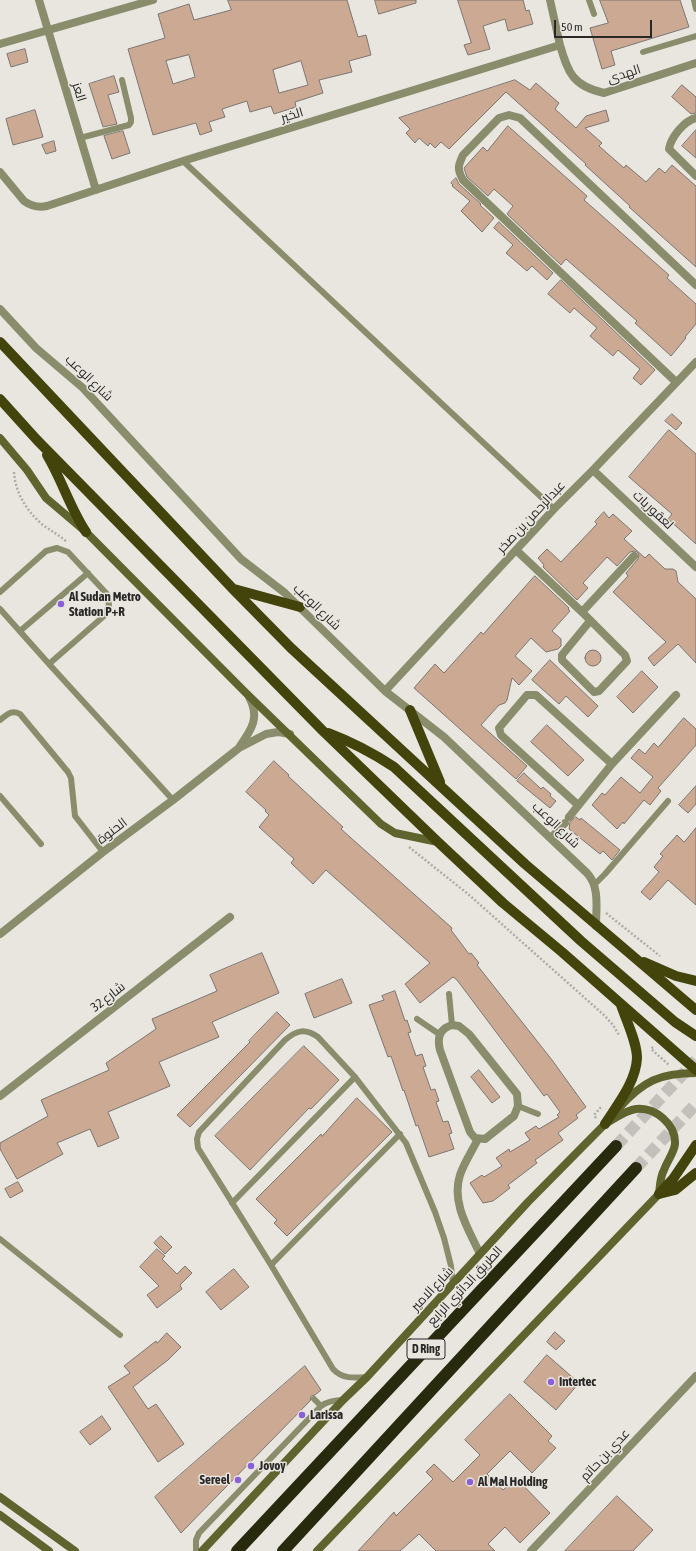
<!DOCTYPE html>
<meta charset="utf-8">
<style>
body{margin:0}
#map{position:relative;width:696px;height:1551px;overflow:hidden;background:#e9e6e0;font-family:"Asap Condensed",sans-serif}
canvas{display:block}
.scale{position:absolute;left:554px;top:20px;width:98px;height:18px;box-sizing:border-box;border:2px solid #292826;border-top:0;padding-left:5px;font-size:12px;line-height:14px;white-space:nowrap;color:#292826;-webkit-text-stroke:3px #e9e6e0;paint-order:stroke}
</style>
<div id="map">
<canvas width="696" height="1551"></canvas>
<div class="scale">50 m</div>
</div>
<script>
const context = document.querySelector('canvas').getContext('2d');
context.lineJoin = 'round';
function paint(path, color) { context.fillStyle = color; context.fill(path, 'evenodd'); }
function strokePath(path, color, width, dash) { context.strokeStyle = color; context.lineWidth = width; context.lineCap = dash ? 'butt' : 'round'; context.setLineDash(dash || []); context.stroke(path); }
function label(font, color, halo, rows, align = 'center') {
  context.font = font + ' "Asap Condensed",Cairo,sans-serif'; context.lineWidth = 3; context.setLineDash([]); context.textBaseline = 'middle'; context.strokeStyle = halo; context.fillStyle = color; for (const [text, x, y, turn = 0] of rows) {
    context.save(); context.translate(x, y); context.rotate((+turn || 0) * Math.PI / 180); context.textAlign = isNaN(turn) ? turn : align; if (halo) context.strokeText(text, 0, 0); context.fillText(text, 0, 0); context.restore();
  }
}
const building = new Path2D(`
 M228 0H347L358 37 366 35 371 55 349 61 352 72 319 80 323 93 295 102 296 107 274 114 271 106 250 112 247 101 222 109 225 117 209 122 212 131 200 135 196 123 153 135 128 49 165 38 158 14 189 4 194 20 231 10ZM189 55 195 77 173 84 166 61ZM301 61 308 85 279 93 273 70Z
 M375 0H416V3L379 14Z
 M458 0H523L526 11 529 10 533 24 508 31 505 19 483 26 490 49 468 55 464 45 471 43Z
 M600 0H680L689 27 611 51 615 65 602 69 590 28 608 23Z
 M25 49 28 62 11 67 7 54Z
 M114 76 119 92 108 95 117 124 103 127 89 84Z
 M515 80 530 90 536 83 559 103 555 109 576 128 586 116 606 110 609 121 585 128 602 143 599 146 624 168 626 165 646 182 659 168 665 173 672 165 696 186V267L629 207 630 206 585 165 586 164 506 92 449 149 441 142 435 148 430 143 428 146 419 138 415 143 406 133 410 129 399 118Z
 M682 85 696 97V113L691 114 672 97Z
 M35 110 43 137 13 145 6 119Z
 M508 126 587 196 584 200 669 275 667 278 696 304V324L685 337 686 338 671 356 635 323 637 321 566 259 561 265 507 214 513 206 494 189 488 196 467 177 464 168 483 147 487 151Z
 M696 130V158L682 146Z
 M123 131 130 153 112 159 104 136Z
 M54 141 56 151 46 154 42 145Z
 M456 178 459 184 481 204 480 205 494 218 482 232 461 211 470 201 452 186 453 185 451 183Z
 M499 222 553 273 547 280 532 266 527 271 506 253 513 245 494 228Z
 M561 280 655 370 641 385 633 378 640 369 618 350 613 356 598 343 590 336 597 328 574 308 570 313 548 294Z
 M672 414 682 423 676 430 665 421Z
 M669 430 696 454V544L668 519 672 514 629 477Z
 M604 512 609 518 613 514 632 531 624 539 645 558 649 554 665 569H673L676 571 678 582 696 599V663L678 644 654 666 648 658 666 642 613 592 628 576 626 573 638 559 639 555 637 552 635 551 630 552 617 566 607 557 583 583 588 588 577 600 543 567 544 565 538 558 547 549 561 562 597 524 595 522Z
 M535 576 569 608 568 609 570 611 552 631 561 639V646L558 649 546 652 531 638 515 656 532 671 519 685 512 678 507 700 505 703 499 705 481 725 527 766 516 779 414 688 435 664 444 673 481 632 483 634Z
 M585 658a8 8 0 1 1 16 0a8 8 0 1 1-16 0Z
 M550 660 598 706 588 717 566 696 559 704 532 680Z
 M642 671 658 687 633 713 617 697Z
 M684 718 696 729V745L658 788 661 791 650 805 644 800 624 824 623 822 617 829 592 805 602 793 605 795 621 777 640 793 653 777 631 758 639 749 645 754 654 743 658 747Z
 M547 725 584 760 568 776 531 742Z
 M274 761 289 775 288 776 343 827 341 829 452 928 451 930 469 954 471 953 479 963 477 965 552 1060 586 1107 576 1115 578 1118 558 1133 563 1140 535 1160 537 1163 508 1185 510 1188 493 1201 483 1203 470 1183 482 1175 484 1177 502 1166 496 1158 509 1149 510 1152 530 1140 525 1133 536 1126 539 1129 559 1117 557 1115 560 1112 547 1094 544 1096 457 980 453 977 420 1003 405 984 430 963 326 870 313 884 291 863 294 859 259 827 269 815 265 811 266 810 246 792Z
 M524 773 541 789 543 787 551 794 550 796 556 801 550 808 517 781Z
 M696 786V804L688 813 679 805Z
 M576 817 580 820 581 818 620 850 612 860 603 851 600 854 569 829 570 822Z
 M696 828V905L668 880 650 900 641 892 659 872 654 867 663 856 660 854 677 835 684 842Z
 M262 953 279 993 212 1022 219 1037 159 1062 170 1086 108 1112 119 1138 98 1147 90 1129 57 1143 63 1154 17 1179 0 1149V1143L48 1116 41 1100 109 1070 106 1063 156 1029 152 1019 217 991 210 975Z
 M342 979 352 1003 314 1018 305 994Z
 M395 991 405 1021 407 1020 411 1032 408 1033 416 1056 422 1054 426 1066 423 1067 431 1090 435 1089 439 1101 436 1102 443 1122 448 1121 452 1133 449 1134 454 1149 429 1157 418 1125 416 1126 404 1090 403 1091 391 1056 388 1057 369 1005 384 1000 382 996Z
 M277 1012 290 1025 190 1127 177 1115 250 1042 249 1041Z
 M304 1046 339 1080 311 1109 309 1108 250 1170 215 1136Z
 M479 1070 500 1097 492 1103 471 1077Z
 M357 1098 392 1132 287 1236 274 1223 277 1220 256 1199 321 1134 322 1136Z
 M18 1182 23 1191 10 1198 5 1189Z
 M161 1236 172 1247 165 1254 154 1243Z
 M157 1249 165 1256 162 1259 177 1274 185 1266 192 1273 180 1285 182 1289 157 1308 147 1295 159 1286 140 1267Z
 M234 1269 249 1287 221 1310 206 1292Z
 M555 1332 565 1341 556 1350 547 1342Z
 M167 1333 181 1347 168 1360 133 1387 148 1409 156 1404 184 1444 158 1462 108 1387 130 1373 124 1366 156 1341 157 1343Z
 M547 1355 579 1383 556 1410 524 1382Z
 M305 1366 321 1390 315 1395 311 1396 310 1401 181 1533 155 1497Z
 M510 1394 552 1436 548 1441 556 1448 532 1473 510 1451 487 1474 503 1490 516 1478 550 1513 520 1543 505 1527 488 1544 495 1551H436L419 1534 400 1551H358L394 1512 396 1516 433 1479 426 1472 434 1464 453 1482 480 1455 465 1440Z
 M102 1416 111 1429 90 1445 80 1432Z
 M617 1496 653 1530 633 1551H565Z`);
const highwayTunnel = new Path2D(`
 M616 1146 696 1060
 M636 1168 696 1104`);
const path = new Path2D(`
 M14 472C15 492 27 512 43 525 51 531 59 535 66 541
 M409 847 468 894 604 1015 613 1025 619 1035
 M606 913 660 956
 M653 1047 651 1049 669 1065
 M596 1118 594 1115 602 1106`);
const lane = new Path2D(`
 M589 0 594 14
 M694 0 696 9
 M643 52 696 36
 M80 138 129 125 131 122V118L122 80
 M183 161 554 509
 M0 592 46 551 57 548 68 552 107 594 109 605 104 616 49 664
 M0 609 49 664 173 800
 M20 631 88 573
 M0 720C7 715 11 709 20 714L68 772 71 778 75 816 103 852
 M0 796 41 844
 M595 884 605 874 668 801
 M449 994 452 1025
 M417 1019 439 1034
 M518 1106 538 1114
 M232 1203 355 1077
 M0 1239 120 1335
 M271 1265 400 1134
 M367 1377C354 1378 342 1379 333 1369L271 1265 198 1148 197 1139 199 1132 285 1040C297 1030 305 1028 318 1037L355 1077 406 1143 435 1212 444 1238 451 1266 453 1284
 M314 1399 321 1406
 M196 1551V1540L199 1533 321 1406C328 1401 334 1400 343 1400`);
const street = new Path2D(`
 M39 0 96 190
 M0 44 153 0
 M560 45C568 73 573 86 604 93L696 63
 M696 118C684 121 671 137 669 149L696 176
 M0 172 24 201C31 206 38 208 47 206L183 161 560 45 550 0
 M0 309 36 348 83 388 241 559 285 593 385 691 444 737 587 873C600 887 596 908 596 926
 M676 382 463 180C457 169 458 166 463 155L499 118 509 115 520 118 696 285
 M593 470 696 567
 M516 550 582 612 625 655 627 661 599 691 594 692 562 660V655L590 621
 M582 612 634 556
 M385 691 554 509 593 470 696 362
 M240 746C252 729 260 717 249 697
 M578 805 501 735 499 728 527 695H536L612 764
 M569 817 612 764 676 695
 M551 838 565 823
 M0 934 103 852 173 800 239 748 266 734 278 732 290 734
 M452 1025 459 1026 469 1034 517 1094 518 1106 514 1116 485 1139 475 1138 470 1132 440 1050C437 1038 439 1029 452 1025Z
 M0 1096 230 917
 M478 1139C472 1151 464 1163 460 1175 451 1203 469 1230 480 1254
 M531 1551 696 1376`);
const secondary = new Path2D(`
 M0 438 27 470 46 498 86 532 247 694 381 824 395 833 438 842
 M619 1108C643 1081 660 1073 696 1073
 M0 1497 75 1551
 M0 1515 49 1551
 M202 1551 343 1400 367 1377 528 1202 609 1120
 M317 1551 659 1194C660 1186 660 1177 664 1170 667 1161 674 1153 675 1144 676 1124 655 1107 636 1109 626 1110 614 1119 605 1124`);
const primary = new Path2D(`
 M0 342 233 589 291 648 525 864 696 1010
 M0 399 37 440 324 732 438 842 503 903 562 952 696 1070
 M47 455C62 480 70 508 86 532
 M234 589 300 607
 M410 710 440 782
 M328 733C352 742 373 753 394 767L581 941 675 1022 696 1036
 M644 962 676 976 696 981
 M605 1124C617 1105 636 1082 637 1058 637 1042 626 1020 621 1005
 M659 1194 673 1179 696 1145
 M659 1194 675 1190 696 1173`);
const highway = new Path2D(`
 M237 1551 616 1146
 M283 1551 636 1168`);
const markers = [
 [61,604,4,"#8960da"],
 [551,1382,4,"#8960da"],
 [302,1415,4,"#8960da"],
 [251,1466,4,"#8960da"],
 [238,1480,4,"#8960da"],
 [470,1482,4,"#8960da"]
];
const shields = [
 [426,1349,38]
];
const shieldNames = [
 ["D Ring",426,1349]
];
const streetNames = [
 ["الهدى",624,74,-18],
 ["العز",79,92,73],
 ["الخير",292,115,-17],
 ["شارع الوعب",89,378,44],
 ["لعقوريات",653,510,43],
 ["عبدالرحمن بن صخر",531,517,-47],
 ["شارع الوعب",317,607,44],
 ["شارع الوعب",556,825,44],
 ["الحنوة",112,831,-37],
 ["شارع 32",108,997,-38],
 ["الطريق الدائري الرابع",465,1286,-47],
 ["شارع الامير",432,1289,-47],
 ["عدي بن حاتم",605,1455,-47]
];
const poiNames = [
 ["Al Sudan Metro",69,597],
 ["Station P+R",69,612],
 ["Intertec",559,1382],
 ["Larissa",310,1415],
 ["Jovoy",259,1466],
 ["Sereel",230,1480,"right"],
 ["Al Mal Holding",478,1482]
];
paint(building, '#cba993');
strokePath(building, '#7b7672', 1);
strokePath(highwayTunnel, '#c3c0bb', 12, [12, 6]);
strokePath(path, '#aeaca7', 2.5, [2, 2]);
strokePath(lane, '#8a8d6b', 6);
strokePath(street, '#8a8d6b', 8);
strokePath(secondary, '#5f632e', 8);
strokePath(primary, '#42440b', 10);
strokePath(highway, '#282a0e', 12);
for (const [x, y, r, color] of markers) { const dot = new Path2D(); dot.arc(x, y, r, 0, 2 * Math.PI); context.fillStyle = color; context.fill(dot); strokePath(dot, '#e9e6e0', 1.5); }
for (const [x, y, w] of shields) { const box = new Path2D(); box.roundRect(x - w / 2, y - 10, w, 20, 3); context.fillStyle = '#e9e6e0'; context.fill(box); strokePath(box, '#292826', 1); }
label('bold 12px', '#292826', null, shieldNames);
label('13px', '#292826', '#e9e6e0', streetNames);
label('bold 13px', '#292826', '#e9e6e0', poiNames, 'left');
</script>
